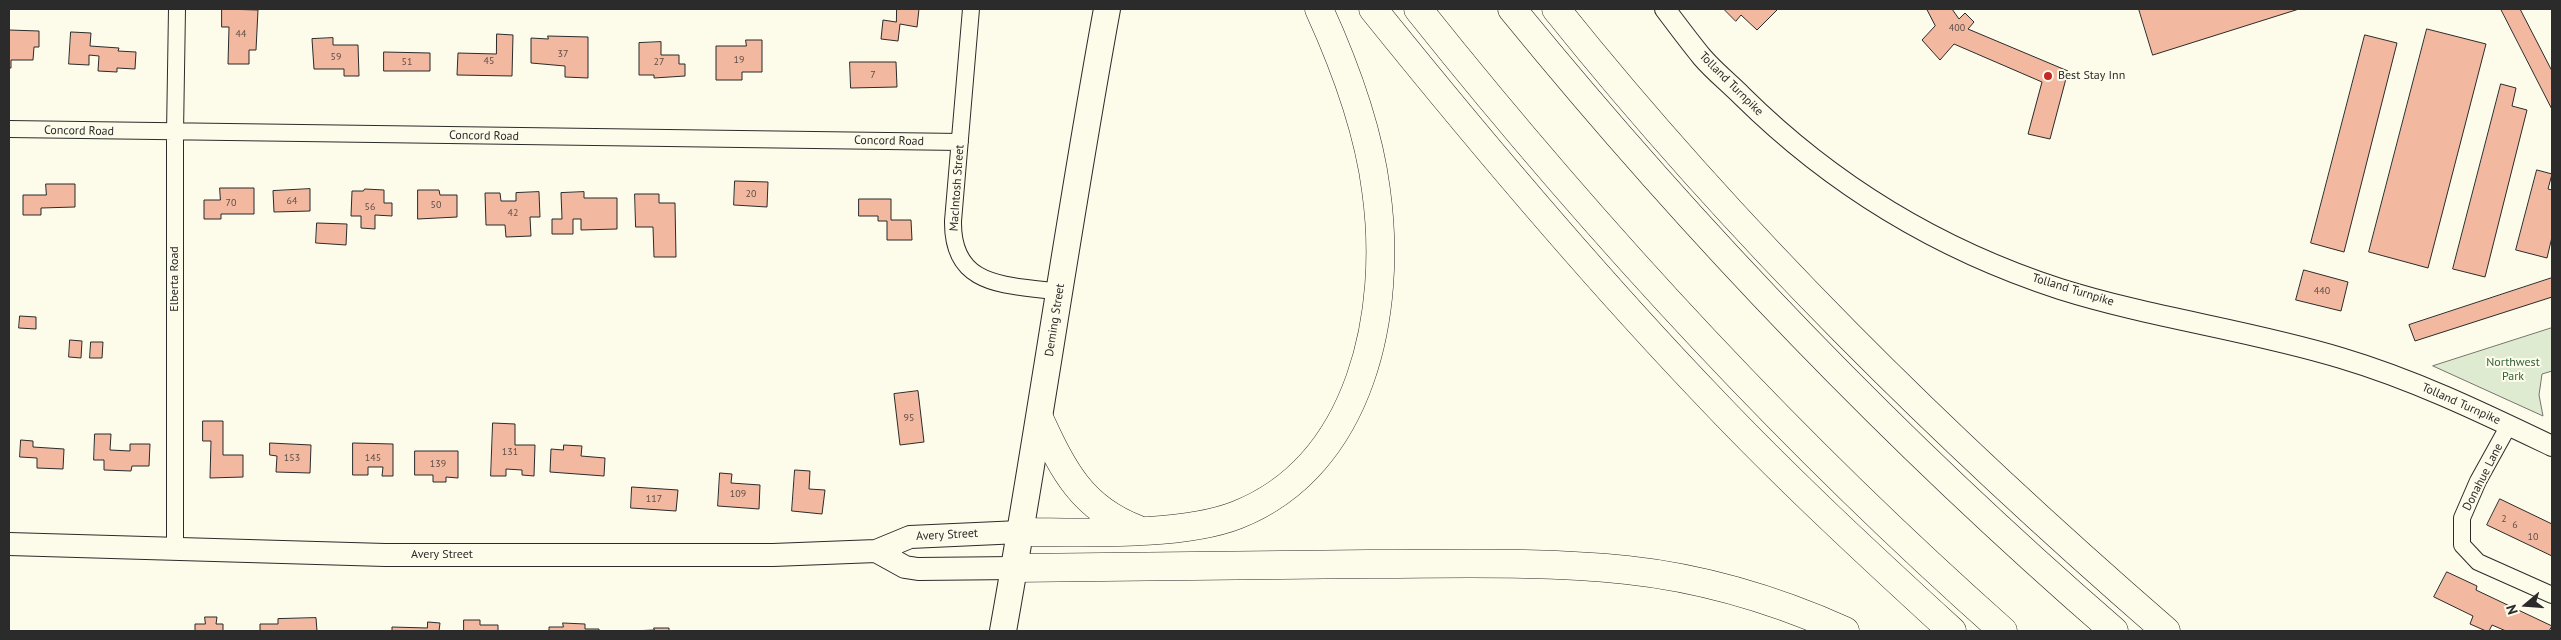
<!DOCTYPE html>
<style>
body{margin:0}
#map{position:relative;width:2561px;height:640px;overflow:hidden;background:#fdfbea;font-family:"PT Sans",sans-serif}
canvas{display:block}
.frame{position:absolute;inset:0;border:10px solid #2b2b2b;pointer-events:none}
.north{position:absolute;left:2501px;top:580px;width:50px;height:50px;-webkit-text-stroke:4px #fdfbea;paint-order:stroke;rotate:252deg;font-size:14px;font-weight:700;line-height:20px;text-align:center;color:#2b2b2b}
.north::after{content:'';display:block;margin:auto;width:18px;height:22px;background:#2b2b2b;clip-path:polygon(50% 0,100% 100%,50% 72%,0 100%)}
</style>
<div id="map">
<canvas width="2561" height="640"></canvas>
<div class="frame"></div>
<div class="north">N</div>
</div>
<script>
const context = document.querySelector('canvas').getContext('2d');
context.lineJoin = 'round';
function paint(path, color) { context.fillStyle = color; context.fill(path, 'evenodd'); }
function strokePath(path, color, width, dash) { context.strokeStyle = color; context.lineWidth = width; context.lineCap = dash ? 'butt' : 'round'; context.setLineDash(dash || []); context.stroke(path); }
function label(font, color, halo, rows, align = 'center') {
  context.font = font + ' "PT Sans",sans-serif'; context.lineWidth = 4; context.setLineDash([]); context.textBaseline = 'middle'; context.strokeStyle = halo; context.fillStyle = color; for (const [text, x, y, turn = 0] of rows) {
    context.save(); context.translate(x, y); context.rotate((+turn || 0) * Math.PI / 180); context.textAlign = isNaN(turn) ? turn : align; if (halo) context.strokeText(text, 0, 0); context.fillText(text, 0, 0); context.restore();
  }
}
const green = new Path2D(`
 M2552 328V371L2542 374 2539 395 2543 416 2433 366Z`);
const building = new Path2D(`
 M222 9 258 10 256 50H249V64H228L229 27H222Z
 M897 9H919L917 27 900 24 898 41 881 39 883 20 896 22Z
 M1724 9H1778L1757 30 1741 15 1736 21Z
 M1927 9H1952L1959 19 1965 13 1974 22 1968 29 2068 71 2050 139 2028 134 2042 82 1954 44 1940 60 1922 40 1935 26Z
 M2139 9H2299L2153 55Z
 M2501 9H2520L2552 71V109Z
 M2427 29 2486 44 2428 268 2369 252Z
 M9 30 39 31V47H34L33 60H11V68H9Z
 M71 32 91 33 90 46 119 48 118 51 136 52 135 69 117 68V72L98 71 99 56 89 55V65L69 64Z
 M497 34 513 35 512 76 457 75 458 53 496 54Z
 M2365 35 2397 43 2344 252 2311 243Z
 M548 36 588 37V78L565 77V66L531 63V38L548 39Z
 M333 38V45H358L359 76H344V69H314L312 39Z
 M746 40H762V72H742V80H716V46H746Z
 M661 42V55H679V64H685V76L654 78V75H639V43Z
 M384 52 430 53V71H384Z
 M850 62H896L897 87 851 88Z
 M2501 84 2516 88 2512 106 2527 110 2485 277 2453 269Z
 M2537 170 2552 174 2548 189 2552 190V237L2547 258 2516 250Z
 M735 181 768 182 767 207 734 205Z
 M46 184H75V207L41 208V215H23V195H46Z
 M220 188H254V214H221V219H204V200H220Z
 M310 189V211L274 212 273 191Z
 M365 189 384 190V203H392V216L375 215V229L361 228V216H351L352 191H363Z
 M418 190H439L440 195H457V217L418 219Z
 M539 192 540 217H530L531 236 506 237 505 225H486L485 193H500L501 201H516V193Z
 M584 192V198H617V229L581 230V219H573V234H552V219H562L561 193Z
 M635 194H659V203H675L676 257H654L653 227H636Z
 M859 199H891V220H911L912 240H887V221H878V216H859Z
 M317 223 347 224 346 245 316 243Z
 M2304 270 2348 282 2341 311 2296 300Z
 M2552 278V297L2415 341 2409 325Z
 M20 316 36 317V329L19 328Z
 M70 340 82 341 81 358 69 357Z
 M91 342H103L102 358H90Z
 M918 391 924 442 900 445 894 394Z
 M203 421H223V455H243V477L210 478 211 441H203Z
 M493 423 515 424V445H535L534 476 522 475V470L506 469V476H491Z
 M95 434H111L110 450 130 451V444H150L149 466H132L131 471 104 470V460H94Z
 M21 440 33 441V447L64 449 63 469 37 468V458L20 457Z
 M270 443 311 445 310 473 276 472 277 456 270 455Z
 M353 443 393 444V476H382L383 467H368V475H353Z
 M564 445 582 446 581 456 605 458 604 476 550 472 551 449 563 450Z
 M415 451H458V478L446 477V482H433V475H415Z
 M795 470 810 471 809 489 825 490 822 514 792 511Z
 M720 473 732 474 731 483 760 485 759 509 718 506Z
 M632 487 678 490 676 511 631 508Z
 M2500 499 2552 524V556L2487 525Z
 M2447 572 2477 586 2476 590 2552 626 2549 631H2506L2492 625 2489 631H2486L2470 624 2473 616 2434 597Z
 M205 617H217L216 624H223V631H195V624H205Z
 M316 618 317 631H260V624H278V619Z
 M464 620H480V625H498V631H464Z
 M428 622 440 623 439 631H392V627L427 628Z
 M563 623 585 624V629H599V631H549V627H563Z
 M654 628H669V631H632L654 630Z`);
const minor = new Path2D(`
 M971 9 953 221C952 289 1007 284 1059 292
 M9 129 960 142
 M2509 425 2478 481 2462 518V545L2478 562 2552 595
 M175 550V133L177 9`);
const tertiary = new Path2D(`
 M1665 9C1677 25 1689 41 1702 57 1714 71 1729 83 1742 96 1832 185 1940 250 2060 289 2152 318 2249 330 2341 358 2415 380 2483 413 2552 446`);
const secondary = new Path2D(`
 M9 544 385 555H773L876 551 910 537 1020 532
 M876 551 905 567 918 569 1015 568`);
const primary = new Path2D(`
 M1003 631C1040 424 1069 216 1107 9`);
const motorway = new Path2D(`
 M1373 9C1481 143 1592 275 1712 400 1788 480 1870 556 1952 631
 M1418 9C1596 232 1789 441 2003 631
 M1512 9C1695 233 1895 441 2114 631
 M1556 9C1738 236 1946 440 2166 631
 M1040 420C1063 470 1082 508 1137 529
 M1020 532C1082 532 1181 537 1237 515 1363 465 1393 310 1376 190 1368 127 1345 66 1319 9
 M1015 568C1133 566 1251 565 1369 564 1455 564 1542 561 1627 570 1702 578 1776 600 1845 631`);
const markers = [
 [2048,76,5,"#c62828"]
];
const numberNames = [
 ["400",1957,28],
 ["44",241,34],
 ["37",563,54],
 ["59",336,57],
 ["19",739,60],
 ["45",489,61],
 ["51",407,62],
 ["27",659,62],
 ["7",873,75],
 ["20",751,194],
 ["64",292,201],
 ["70",231,203],
 ["50",436,205],
 ["56",370,207],
 ["42",513,213],
 ["440",2322,291],
 ["95",909,418],
 ["131",510,452],
 ["153",292,458],
 ["145",373,458],
 ["139",438,464],
 ["109",738,494],
 ["117",654,499],
 ["2",2504,519],
 ["6",2515,525],
 ["10",2533,537]
];
const poiNames = [
 ["Best Stay Inn",2058,76]
];
const streetNames = [
 ["Tolland Turnpike",1731,84,45],
 ["Concord Road",79,131,1],
 ["Concord Road",484,136,1],
 ["Concord Road",889,141,1],
 ["MacIntosh Street",957,188,-86],
 ["Elberta Road",175,279,-90],
 ["Tolland Turnpike",2073,290,17],
 ["Deming Street",1055,320,-81],
 ["Tolland Turnpike",2461,404,24],
 ["Donahue Lane",2483,477,-63],
 ["Avery Street",947,535,-3],
 ["Avery Street",442,555]
];
const parkNames = [
 ["Northwest",2513,363],
 ["Park",2513,377]
];
paint(green, '#deebd1');
strokePath(green, '#74746e', 1);
paint(building, '#f2b8a0');
strokePath(building, '#2b2b2b', 1);
strokePath(minor, '#2b2b2b', 18);
strokePath(tertiary, '#2b2b2b', 22);
strokePath(secondary, '#2b2b2b', 24);
strokePath(primary, '#2b2b2b', 28);
strokePath(motorway, '#2b2b2b', 29);
strokePath(minor, '#fdfbea', 16);
strokePath(tertiary, '#fdfbea', 20);
strokePath(secondary, '#fdfbea', 22);
strokePath(primary, '#fdfbea', 26);
strokePath(motorway, '#fdfbea', 28);
for (const [x, y, r, color] of markers) { const dot = new Path2D(); dot.arc(x, y, r, 0, 2 * Math.PI); context.fillStyle = color; context.fill(dot); strokePath(dot, '#fdfbea', 2); }
label('10px', '#5d4e48', null, numberNames);
label('12px', '#2b2b2b', '#fdfbea', poiNames, 'left');
label('12px', '#2b2b2b', '#fdfbea', streetNames);
label('12px', '#34623c', '#fdfbea', parkNames);
</script>
